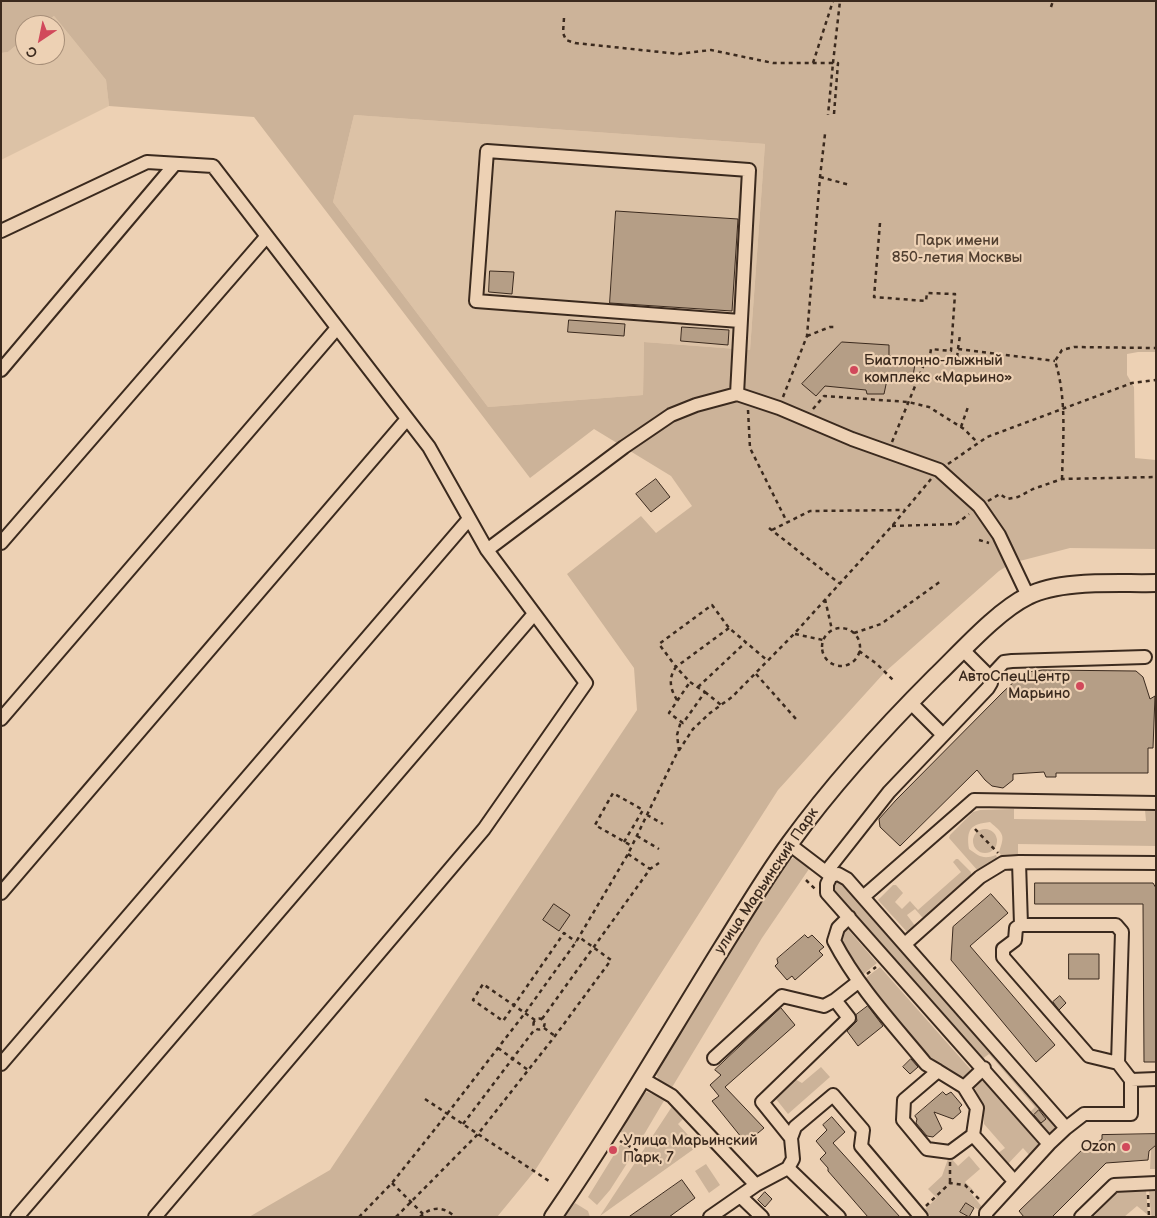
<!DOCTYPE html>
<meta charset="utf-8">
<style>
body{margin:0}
#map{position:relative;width:1157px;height:1218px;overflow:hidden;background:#edd1b4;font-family:"Balsamiq Sans",sans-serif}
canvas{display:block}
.frame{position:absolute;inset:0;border:2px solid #3b2a1e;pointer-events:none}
.north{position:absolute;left:15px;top:15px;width:50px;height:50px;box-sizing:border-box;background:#edd1b4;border:1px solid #a68e78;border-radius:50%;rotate:214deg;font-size:14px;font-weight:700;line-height:20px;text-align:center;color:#3b2a1e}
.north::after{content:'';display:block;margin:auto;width:18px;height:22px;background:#d1495b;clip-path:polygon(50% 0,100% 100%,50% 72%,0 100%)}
</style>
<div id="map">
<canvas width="1157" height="1218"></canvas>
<div class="frame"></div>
<div class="north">С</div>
</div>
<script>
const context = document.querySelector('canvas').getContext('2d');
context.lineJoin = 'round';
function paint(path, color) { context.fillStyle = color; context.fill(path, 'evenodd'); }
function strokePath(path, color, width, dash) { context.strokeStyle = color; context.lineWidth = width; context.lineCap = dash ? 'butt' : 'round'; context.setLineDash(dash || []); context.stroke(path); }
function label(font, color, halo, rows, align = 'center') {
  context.font = font + ' "Balsamiq Sans",sans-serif'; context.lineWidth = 4.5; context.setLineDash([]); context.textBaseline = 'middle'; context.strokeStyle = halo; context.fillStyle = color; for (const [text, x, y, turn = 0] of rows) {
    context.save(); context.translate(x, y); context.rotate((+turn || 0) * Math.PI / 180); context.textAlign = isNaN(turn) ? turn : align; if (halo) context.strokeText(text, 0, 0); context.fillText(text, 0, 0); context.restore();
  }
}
const built = new Path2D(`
 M54 16 106 80 109 106 1 160V53L8 52 25 38V55H55V25H42Z
 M354 115 765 144 750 350 644 342 643 395 488 407 333 202Z`);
const green = new Path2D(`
 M1 1H1156V352H1138L1127 354V375L1134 387 1135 458 1156 460V549L1070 548 1012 563 999 571 885 672 778 790 534 1172 497 1217H249L330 1170 637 710 634 668 567 574 641 516 656 533 692 506 671 476 594 429 530 478 254 117 109 106 106 80 54 16 42 25H25V38L8 52 1 53ZM354 115 765 144 750 350 644 342 643 395 488 407 333 202Z
 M1014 809V819L1146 821 1145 810H1156V846L1018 844V855L1016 857 1003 858 999 852C1005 835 1004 834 990 822 971 824 966 829 969 849 979 856 983 860 996 855L998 860 978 871 949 838 950 835 973 812 980 810Z
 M973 841a12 12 0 1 1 24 0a12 12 0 1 1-24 0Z
 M793 858 798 859 811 866 762 938 671 1089 660 1082 655 1072 714 971 785 863Z
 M956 859H958L971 872V877L927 918 922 917 915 909 907 915 916 927 908 933 878 900 893 885H896L903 893 895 902 902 909 910 901 918 910 961 872 953 862Z
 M840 878 1060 1126 1049 1137 1038 1125 1046 1119 1039 1111 1031 1117 1028 1114 1035 1107 989 1054 981 1060 833 894 832 880Z
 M846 927 877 963 861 976 838 941Z
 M880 967 972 1071 967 1077 958 1076 926 1057 863 980Z
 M821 1067 830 1077 788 1114 772 1094 791 1077 802 1083Z
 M980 1080 986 1083 1040 1146 1030 1156 1023 1148 1006 1166 997 1154 1005 1148 984 1124 983 1106 974 1086Z
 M647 1092 665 1099 639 1143 619 1131 640 1095Z
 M673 1105 684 1118 678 1124 698 1146 600 1216Z
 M620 1145H622L633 1150V1154L610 1190 597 1205 588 1197Z
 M1156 1146V1169H1150L1151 1150Z
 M949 1156 958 1166 969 1156 980 1169 965 1182 973 1190 969 1191 983 1208 982 1211 966 1203 960 1212 966 1217H931L924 1210 937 1198 928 1189 942 1176Z
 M706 1164 720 1185 709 1193 695 1171Z
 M1146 1190 1148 1215 1137 1206 1124 1217H1093L1117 1192Z
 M1149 1191H1156V1217H1152L1151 1214Z
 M575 1203 588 1211 590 1217H564Z`);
const building = new Path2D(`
 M616 211 738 219 732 311 610 303Z
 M490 271 514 272 512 294 489 292Z
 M569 320 625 324 624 336 568 332Z
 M682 327 729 330 728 345 681 341Z
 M842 342 889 345V356L916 358 913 376 888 375 884 394H867L866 390 825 386 816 396 802 384Z
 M656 479 670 497 651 512 636 494Z
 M1043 670 1136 671 1143 677 1150 699 1155 696 1153 748H1148V773H1056V777H1046L1044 772 1013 774V780L1003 788 992 786 985 780 977 770 900 846 880 827 879 819 896 800 1003 692 1016 680 1029 672Z
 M1035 883H1153L1156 888V1062H1144L1143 904H1035Z
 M991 894 1008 913 970 946 1055 1045 1036 1062 951 960 953 927Z
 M554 904 570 915 559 931 543 920Z
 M805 935 808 938 812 935 824 947 819 951 823 955 795 980 792 976 787 980 775 966 778 963 777 959Z
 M1069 954H1099V979H1069Z
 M1060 996 1066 1003 1059 1010 1053 1002Z
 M868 1006 883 1026 858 1046 847 1031 857 1021 856 1015Z
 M781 1008 795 1025 725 1087 764 1128 746 1143 712 1101 719 1096 710 1085 721 1075 715 1070Z
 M911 1059 918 1067 910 1074 903 1067Z
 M943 1092 946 1095 951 1092 962 1105 959 1108 961 1112 953 1119 934 1112 942 1129 933 1137 927 1136 916 1123 917 1119 915 1116Z
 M1039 1110 1046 1119 1041 1123 1034 1115Z
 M832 1117 845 1132 833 1143 900 1217H868L828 1171V1168L820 1159 826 1153 816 1141 827 1130 823 1125Z
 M1156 1134V1145L1149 1151 1148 1160 1106 1163 1052 1217H1024L1019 1211 1085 1147 1089 1149 1102 1139V1135Z
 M682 1180 695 1198 669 1217H629Z
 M765 1192 772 1199 765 1207 758 1200Z
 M966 1203 974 1208 969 1217 960 1212Z`);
const path = new Path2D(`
 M1051 7 1053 1
 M564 18 563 33 566 40 575 43 679 54 711 50 773 63H833L828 115
 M813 63 833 1
 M834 114 838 63H833L840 1
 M820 177 850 185
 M880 223 874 297 926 301 927 293 955 294 951 351 931 349 929 362
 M807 336 830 327H837
 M958 349 960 335
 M783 397 807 336 820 177 825 134
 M813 409 824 396 908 402 929 407 964 429 978 443
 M748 410 750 448 787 522
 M961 427 968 407
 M892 442 925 362 957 358 958 349 1055 361
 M948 464 987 437 1132 383 1156 380
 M1062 479C1063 440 1067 398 1055 361L1062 350 1074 347 1156 348
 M988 501 1000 494 1007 499 1018 497 1033 489 1062 479 1156 477
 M892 526 956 524 969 514
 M769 528 839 583
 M772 530 810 511 905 510
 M979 540 989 543
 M825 599 832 630
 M822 647a19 19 0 1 1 38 0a19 19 0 1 1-38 0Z
 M729 628 676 667 659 644 712 605 729 628 768 661
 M854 633 881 624 941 581
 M795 634 823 640
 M859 651 877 664 895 682
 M756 674 796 719
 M690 682 705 692 683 723 669 713Z
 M698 687 746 642
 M705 692 721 705
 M677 700C670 689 668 678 676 667L690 682
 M679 751 677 735 681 721
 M647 815 663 824
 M975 829 998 853
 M637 836 659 849
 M624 842 643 810 613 793 595 825 632 846
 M628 854 650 869
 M806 880 816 890
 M867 974 876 967
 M533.5 1024a5.5 5.5 0 1 1 11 0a5.5 5.5 0 1 1-11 0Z
 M542 1019 650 869 659 863
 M535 1020 483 984 473 1000 503 1021 564 933 576 942
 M544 1028 555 1036
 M498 1048 528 1070
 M425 1099 549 1181
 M463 1124 535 1029
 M620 1141 638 1151
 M950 1162V1183
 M392 1183 423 1214
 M1148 1195 1149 1217
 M926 1206 950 1183 965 1185 980 1200
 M359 1217 392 1183 447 1114 525 1013 576 942 628 854 676 755 693 729 710 713 732 697 794 634 892 526 931 479
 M396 1217 478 1134 555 1036 611 960 579 937
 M420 1217C431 1206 444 1206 455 1217`);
const minor = new Path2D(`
 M1 231 147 162 213 166 429 447 487 550 586 683 484 829 155 1217
 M1 370 175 164
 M737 394 749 170 487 151 476 301 740 321
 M1 543 267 236
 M487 550 624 447 671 415 696 405 737 394 779 408 852 439 939 470 979 506 999 535 1028 596
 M990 677 1004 662 1012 661 1145 657
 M910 702 943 735
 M1 719 337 328
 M789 844 831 876
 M1019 862 1021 925H1116L1122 932 1118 1063 1131 1080
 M826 872 889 792 988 688 991 683 990 677 963 650
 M1 893 407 419
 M863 897 974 800 1156 803
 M849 917 838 928 834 941C858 987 894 1025 926 1064L938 1071
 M1021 925 1016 928 1015 940 1003 949V957L1089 1056 1118 1063
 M905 944 980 877 1003 863 1019 862 1156 863
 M714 1058 782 996 824 1006 835 1000 858 982
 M1 1064 469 519
 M984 1068 964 1087 977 1108 973 1135 1014 1181
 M641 1078 672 1096 756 1185
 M964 1087 938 1071 904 1100 903 1120 927 1149 950 1152 973 1135
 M791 1138 762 1102 849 1018 835 1000
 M1049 1144 827 893V884L831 876 838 874 847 879 1066 1128
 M788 1168 839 1217
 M740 1196 762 1217
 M17 1217 534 614
 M710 1217 756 1185 788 1168 793 1159 791 1138 795 1127 833 1095 863 1130 861 1146 921 1217
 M986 1217V1213L1049 1144 1066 1128 1084 1114H1131V1080L1156 1079
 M1081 1217 1114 1185 1156 1183`);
const major = new Path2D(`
 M553 1217C613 1130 666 1038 722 948 744 913 765 877 790 843 833 784 883 729 935 677 961 652 997 611 1028 596 1061 579 1119 584 1156 583`);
const markers = [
 [854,370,5,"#d1495b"],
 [1080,686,5,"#d1495b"],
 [1126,1147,5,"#d1495b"],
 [613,1150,5,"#d1495b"]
];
const parkNames = [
 ["Парк имени",957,241],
 ["850-летия Москвы",957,258]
];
const poiNames = [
 ["Биатлонно-лыжный",864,361],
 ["комплекс «Марьино»",864,378],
 ["АвтоСпецЦентр",1070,677,"right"],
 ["Марьино",1070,694,"right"],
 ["Улица Марьинский",623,1141],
 ["Парк, 7",623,1158],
 ["Ozon",1116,1147,"right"]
];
const streetNames = [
 ["улица Марьинский Парк",767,881,-56]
];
paint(built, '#dcc2a6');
paint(green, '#ccb399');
paint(building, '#b59e86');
strokePath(building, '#3b2a1e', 1);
strokePath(minor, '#3b2a1e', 16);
strokePath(major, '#3b2a1e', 20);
strokePath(path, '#3b2a1e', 2.5, [4, 4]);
strokePath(minor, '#edd1b4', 12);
strokePath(major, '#edd1b4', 16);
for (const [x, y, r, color] of markers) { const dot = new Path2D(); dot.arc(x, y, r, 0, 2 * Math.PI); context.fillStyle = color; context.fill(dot); strokePath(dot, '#edd1b4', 2); }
label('15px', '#513f30', '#edd1b4', parkNames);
label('15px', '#3b2a1e', '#edd1b4', poiNames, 'left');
label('15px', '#3b2a1e', '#edd1b4', streetNames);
</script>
